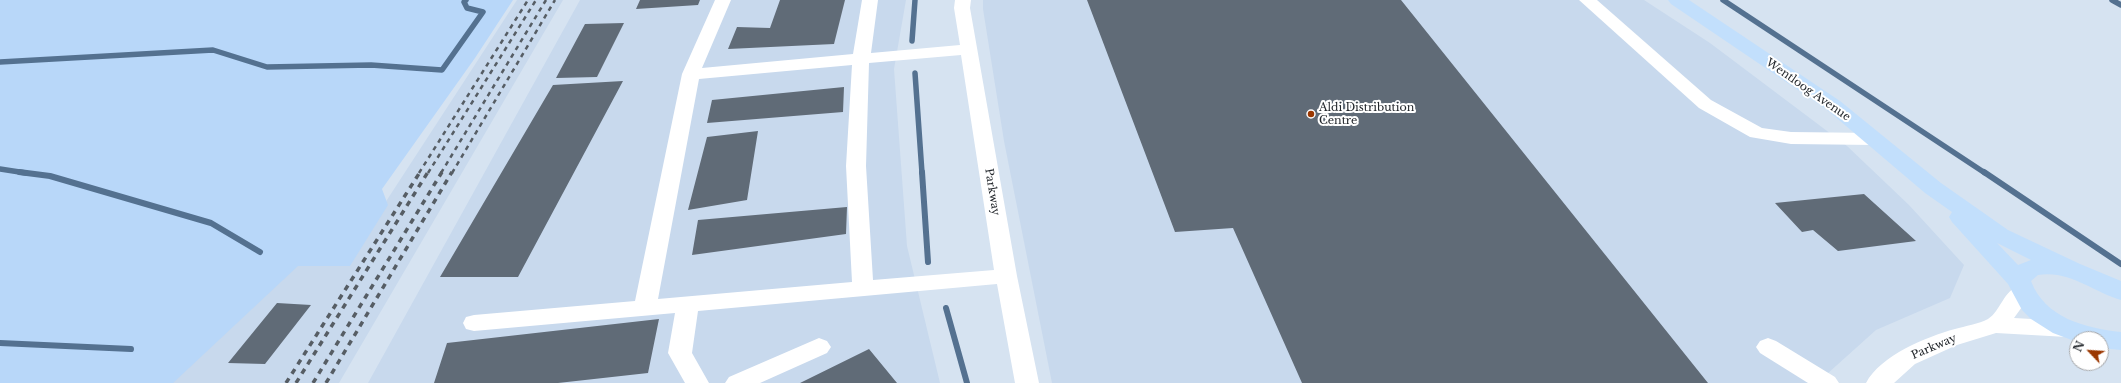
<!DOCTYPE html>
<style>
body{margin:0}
#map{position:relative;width:2121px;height:383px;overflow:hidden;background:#d6e3f1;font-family:"Libre Baskerville",serif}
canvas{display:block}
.north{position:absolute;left:2069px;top:331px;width:40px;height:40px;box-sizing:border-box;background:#fff;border:1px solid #a7a8aa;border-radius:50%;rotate:295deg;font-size:11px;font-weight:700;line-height:16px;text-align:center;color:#22262b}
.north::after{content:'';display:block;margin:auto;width:14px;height:18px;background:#9b3701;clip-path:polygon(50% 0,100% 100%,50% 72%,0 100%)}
</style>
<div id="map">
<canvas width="2121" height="383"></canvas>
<div class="north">N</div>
</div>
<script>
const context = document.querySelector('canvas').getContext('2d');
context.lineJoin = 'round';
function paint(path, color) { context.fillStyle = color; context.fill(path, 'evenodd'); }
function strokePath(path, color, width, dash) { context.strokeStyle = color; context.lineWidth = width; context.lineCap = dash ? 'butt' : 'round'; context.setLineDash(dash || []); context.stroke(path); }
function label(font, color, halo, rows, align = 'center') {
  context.font = font + ' "Libre Baskerville",serif'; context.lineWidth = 4; context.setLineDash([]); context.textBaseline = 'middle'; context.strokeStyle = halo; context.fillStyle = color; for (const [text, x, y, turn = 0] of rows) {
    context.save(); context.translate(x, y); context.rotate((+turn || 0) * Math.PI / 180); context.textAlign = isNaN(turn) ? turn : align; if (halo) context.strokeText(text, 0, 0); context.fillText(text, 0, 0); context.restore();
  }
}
const built = new Path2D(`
 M517 0H563L339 383H162L297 264 344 266Z
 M580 0H906L894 69 907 246 940 383H368Z
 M983 0H1644L1710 43 1847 146 1909 205 1964 265 1950 298 1876 330 1817 383H1052L1004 141 983 9Z`);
const green = new Path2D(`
 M0 0H513L475 58 382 189 388 205 350 266H298L173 383H0Z`);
const streamFar1 = new Path2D(`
 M1723 0 1985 173
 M2112 0 2121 5
 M912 41 915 0
 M0 62 213 50 267 67 371 65 442 70 483 12 467 8 464 2 466 0
 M915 73 922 173
 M0 169 26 173`);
const stream = new Path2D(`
 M19 172 50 176 211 223 260 252
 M922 172 928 262
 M1984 172 2121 264
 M946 308 967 383
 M0 343 131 349`);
const building = new Path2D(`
 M640 0H700L698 5 636 9Z
 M780 0H845L834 44 728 49 737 27 770 28Z
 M1087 0H1401L1708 383H1302L1233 228 1175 232Z
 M624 23 597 77 556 78 585 24Z
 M623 81 518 277H440L553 85Z
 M844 87 843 112 707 123 712 100Z
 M758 131 747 200 688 210 707 137Z
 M1864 194 1916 241 1838 251 1813 230 1802 232 1775 203Z
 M847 207 846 234 692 255 698 220Z
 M277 303 311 305 265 364 228 363Z
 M659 319 648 373 558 383H434L447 343Z
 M869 349 897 383H800Z`);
const street = new Path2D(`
 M715 0H731L702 68 853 54 862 0H878L871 53 960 45 954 8 955 0H971L970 8 1017 276 1039 383H1015L997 284 698 311 692 353 709 383H685L668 353 675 313 474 331 466 329 463 323 466 317 474 315 635 301 682 74ZM961 55 994 270 873 280 866 166 869 63ZM852 65 846 166 852 282 658 299 699 79Z
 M1579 0H1597L1711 100 1762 128 1791 132 1874 133 1881 135 1883 139 1881 143 1874 145 1791 144 1750 137 1699 108Z
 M2021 285 2029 288 2032 293 2014 318 2067 321 2075 323 2078 329 2075 335 2067 337 1996 333 1957 345 1915 364 1894 383H1866C1881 355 1926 337 1955 329 1965 326 1979 324 1988 319 2001 311 2003 290 2021 285Z
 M819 338 827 341 831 347 827 353 760 383H725L729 377Z
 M1768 338 1776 341 1835 377 1839 383H1808L1760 353 1756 347 1760 341Z`);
const secondary = new Path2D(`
 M1668 0H1689L1840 101 1941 183 2008 230 2080 264 2121 281V300C2093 292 2070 270 2038 275L2031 281C2045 318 2085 328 2121 332V350L2101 348V339H2077V342L2053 333 2031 319 2022 310 2008 284 1952 222 1949 217 1952 212 1925 193 1826 109 1671 4ZM1997 243 2031 260 2018 265Z`);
const railFar1 = new Path2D(`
 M419 173 528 0
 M428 173 536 0
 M441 173 546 0
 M452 173 555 0`);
const rail = new Path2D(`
 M286 383 420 172
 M296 383 428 172
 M313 383 442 172
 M326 383 452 172`);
const markers = [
 [1311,114,4,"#9b3701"]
];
const streetNames = [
 ["Wentloog Avenue",1808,90,35],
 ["Parkway",992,192,81],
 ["Parkway",1934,347,-23]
];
const poiNames = [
 ["Aldi Distribution",1319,108],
 ["Centre",1319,121]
];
paint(built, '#c8d9ed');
paint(green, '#b8d7f9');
strokePath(streamFar1, '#547190', 5.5);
strokePath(stream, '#547190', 6);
paint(building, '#606b77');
paint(street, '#fff');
paint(secondary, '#c2dffc');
strokePath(railFar1, '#565d64', 2.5, [4.5, 4.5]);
strokePath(rail, '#565d64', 3.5, [5.5, 5.5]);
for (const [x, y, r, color] of markers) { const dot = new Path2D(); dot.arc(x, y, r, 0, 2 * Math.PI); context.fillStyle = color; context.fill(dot); strokePath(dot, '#fff', 1.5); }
label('11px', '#22262b', '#fff', streetNames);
label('11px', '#22262b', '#fff', poiNames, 'left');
</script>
